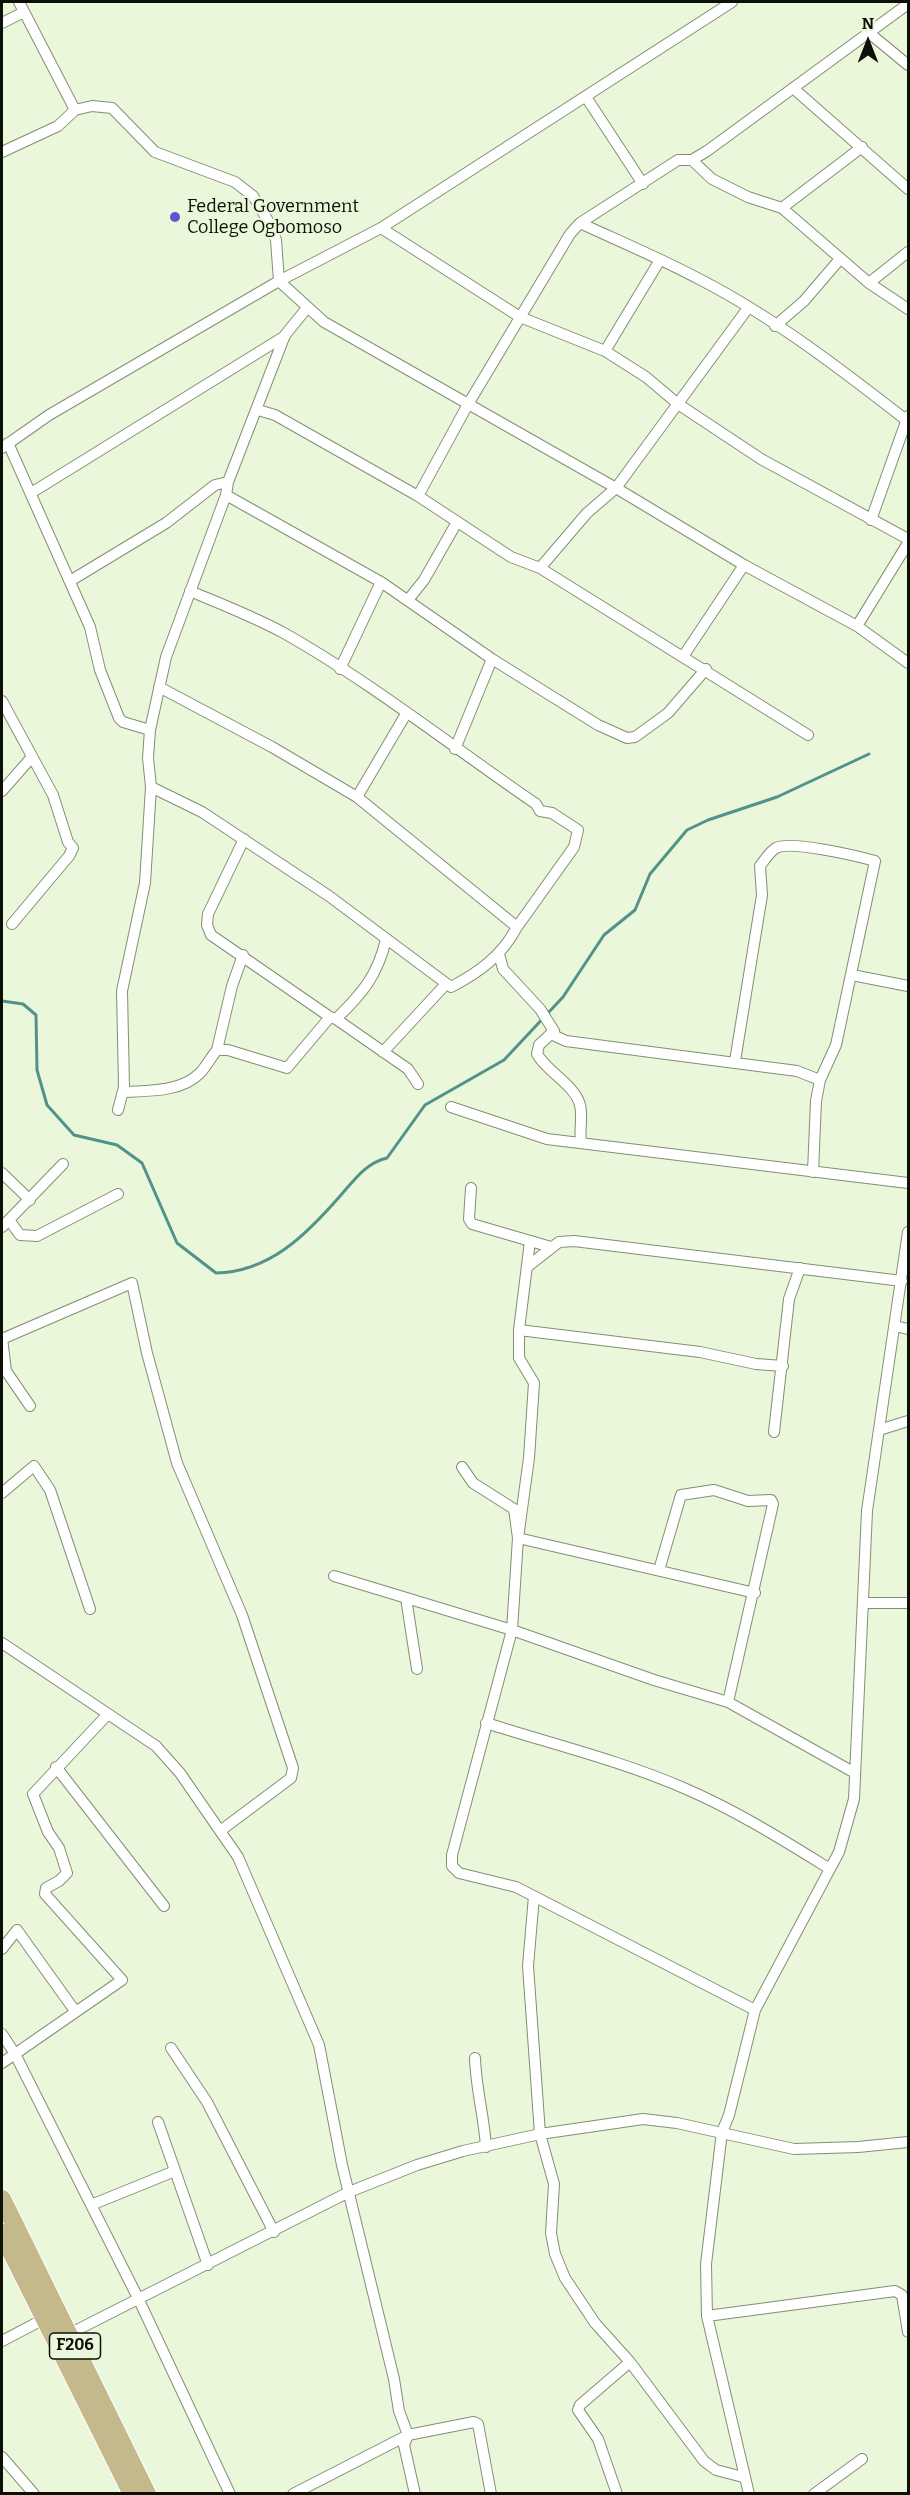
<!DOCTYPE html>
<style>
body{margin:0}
#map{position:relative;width:910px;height:2495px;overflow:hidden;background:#eaf7da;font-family:Bitter,serif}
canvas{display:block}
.frame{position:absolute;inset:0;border:3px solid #0c1007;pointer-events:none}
.north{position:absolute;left:838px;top:12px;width:60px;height:60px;-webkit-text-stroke:4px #eaf7da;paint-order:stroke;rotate:0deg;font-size:16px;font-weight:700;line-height:24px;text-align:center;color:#0c1007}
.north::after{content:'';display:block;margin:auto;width:21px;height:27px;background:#0c1007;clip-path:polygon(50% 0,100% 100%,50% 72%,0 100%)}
</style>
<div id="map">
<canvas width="910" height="2495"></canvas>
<div class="frame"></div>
<div class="north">N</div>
</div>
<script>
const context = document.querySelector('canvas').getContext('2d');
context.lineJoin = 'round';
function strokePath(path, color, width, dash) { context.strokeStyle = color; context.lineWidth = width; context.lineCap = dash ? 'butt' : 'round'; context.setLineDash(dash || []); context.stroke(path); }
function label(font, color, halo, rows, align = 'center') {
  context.font = font + ' Bitter,serif'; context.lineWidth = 4.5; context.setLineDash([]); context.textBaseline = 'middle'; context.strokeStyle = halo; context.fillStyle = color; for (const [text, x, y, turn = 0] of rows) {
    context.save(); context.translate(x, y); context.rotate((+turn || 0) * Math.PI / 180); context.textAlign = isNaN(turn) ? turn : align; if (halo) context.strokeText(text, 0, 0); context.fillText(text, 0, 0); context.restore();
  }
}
const stream = new Path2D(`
 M2 1001 23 1004 36 1015 37 1070 47 1105 74 1135 117 1145 142 1163 177 1243 216 1273C270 1272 307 1234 341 1195 355 1179 366 1163 387 1158L425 1105 504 1060 563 997 604 935 635 910 650 874 687 830 708 820 777 797 869 754`);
const minor = new Path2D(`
 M19 2 75 110 92 106 112 108 155 152 235 182 253 196 270 224 276 240 279 281 324 322 616 488 744 565 857 626 908 663
 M2 23 24 12
 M868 32 908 65
 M793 88 908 189
 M586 97 643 184
 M2 152 58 126 75 110
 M692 160 712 179 748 197 782 208 869 283 908 309
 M782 208 862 147
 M580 223C621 242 662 259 701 280 773 317 842 370 906 420
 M381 228 520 317 605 351 646 377 678 404 761 459 908 539
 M869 283 908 252
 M775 326 804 301 840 259
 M605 351 660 260
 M258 410 275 415 418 496 511 557 540 568 808 735
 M8 443 90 627 100 670 119 718 123 722 150 730
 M2 448 49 415 279 281 381 228 732 2
 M31 493 285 336
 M226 495 381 582 492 659 598 725 627 738 635 737 668 713 706 669
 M418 496 467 406 570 234 580 223 678 160H692L707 151 908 4
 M871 520 908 416
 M540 568 587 513 616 488 748 308
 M70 581 166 523 215 485 228 482
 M190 591C221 604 252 616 282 632 368 680 454 748 536 804L540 811 552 813 578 830 574 847 517 927
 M408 600 424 580 457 522
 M857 626 908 543
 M684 655 744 565
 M340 669 381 582
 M2 701 53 795 68 842 73 848 69 856 12 924
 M455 749 492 659
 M151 787 202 812 329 896 451 987C478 973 502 956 517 927L357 797 272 747 159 687
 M2 791 31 758
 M357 797 406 714
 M244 839 208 914 207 925 211 935 330 1017
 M499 954 503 969 540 1009 554 1031 539 1045 537 1054C547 1072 575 1085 580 1105 583 1117 579 1131 581 1143
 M243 955 232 986 217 1050H228L287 1068 330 1017 336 1019C362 994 378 975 386 939
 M852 975 908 986
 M336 1019 408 1069 418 1084
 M551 1034 566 1041 797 1071 820 1080
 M383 1052 446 984
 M735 1061 762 895 760 866C765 860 769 852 776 848 790 840 857 856 875 861L836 1045 820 1080 816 1101 813 1172
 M123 1092C147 1091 182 1092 200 1073 206 1067 211 1057 217 1050
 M451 1107 547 1139 908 1183
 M118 1110 124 1087 122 991 145 883 151 787 148 758 150 730 166 657 226 495 228 482 285 335 307 308
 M2 1173 30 1200
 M471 1188 469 1219 472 1224 551 1247
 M9 1220 20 1235 37 1236 118 1194
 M2 1227 63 1164
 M530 1241 519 1330V1358L534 1383 529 1458 518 1538 512 1630 452 1855V1866L459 1873 516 1887 755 2010
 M527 1267 559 1242 574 1241 902 1281
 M895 1326 908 1329
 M519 1330 700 1352 756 1364 783 1366
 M2 1338 6 1371 30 1406
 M2 1339 132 1283 147 1353 177 1463 242 1615 293 1768 291 1778 220 1831
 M879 1430 908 1421
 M774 1432 789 1299 800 1268
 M462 1467 473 1483 514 1509 518 1538 755 1593
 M2 1493 34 1466 50 1490 90 1609
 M659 1570 681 1495 714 1490 748 1501 771 1500 773 1504 728 1702
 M334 1576 512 1630 654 1680 728 1702 855 1773
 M406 1598 417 1669
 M863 1603H908
 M2 1643 156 1746 180 1773 238 1857 319 2045 342 2165 394 2379 399 2411 408 2435 404 2445 415 2494
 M486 1723C552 1744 622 1761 686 1789 737 1811 783 1840 830 1869
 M56 1767 164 1906
 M534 1896 528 1966 540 2134 554 2184 551 2233 555 2254 565 2278 595 2323 630 2362 704 2461 716 2470 743 2477
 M2 1949 17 1930 75 2011
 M2 2034 15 2054 138 2298 230 2494
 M171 2048 207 2102 274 2232
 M475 2058C476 2089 484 2116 486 2147
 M2 2063 122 1980 45 1894 46 1888 59 1881 67 1873 59 1848 48 1832 33 1794 108 1714
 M158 2122 208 2265
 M91 2205 175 2171
 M707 2316 895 2291 902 2295 908 2332
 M69 2334 349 2192 417 2165 463 2151 540 2134 643 2119 677 2123 794 2149 858 2147 908 2142
 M2 2341 44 2319
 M2 2457 34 2494
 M293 2494 408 2435 474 2422 478 2424 491 2494
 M617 2494 598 2439 578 2410 580 2405 630 2362
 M749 2494 707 2316 706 2264 722 2132 729 2115 755 2010 839 1852 854 1799 867 1511 908 1232
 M814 2494 862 2459`);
const primary = new Path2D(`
 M2 2199 147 2494
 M2 2233 132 2494`);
const markers = [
 [175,217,6,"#5c55cd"]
];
const shields = [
 [75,2346,51]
];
const shieldNames = [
 ["F206",75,2346]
];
const poiNames = [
 ["Federal Government",187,207],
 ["College Ogbomoso",187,228]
];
strokePath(stream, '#51938b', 3);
strokePath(minor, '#838f74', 12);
strokePath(primary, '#fff', 20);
strokePath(minor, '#fff', 10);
strokePath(primary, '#c3b98b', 18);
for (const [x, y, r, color] of markers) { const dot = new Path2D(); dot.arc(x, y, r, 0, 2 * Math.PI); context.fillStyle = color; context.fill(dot); strokePath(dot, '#eaf7da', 2); }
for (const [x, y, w] of shields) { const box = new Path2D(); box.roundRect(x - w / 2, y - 13, w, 26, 4.5); context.fillStyle = '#eaf7da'; context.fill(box); strokePath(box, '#0c1007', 1.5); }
label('bold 16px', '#0c1007', null, shieldNames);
label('18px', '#0c1007', '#eaf7da', poiNames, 'left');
</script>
